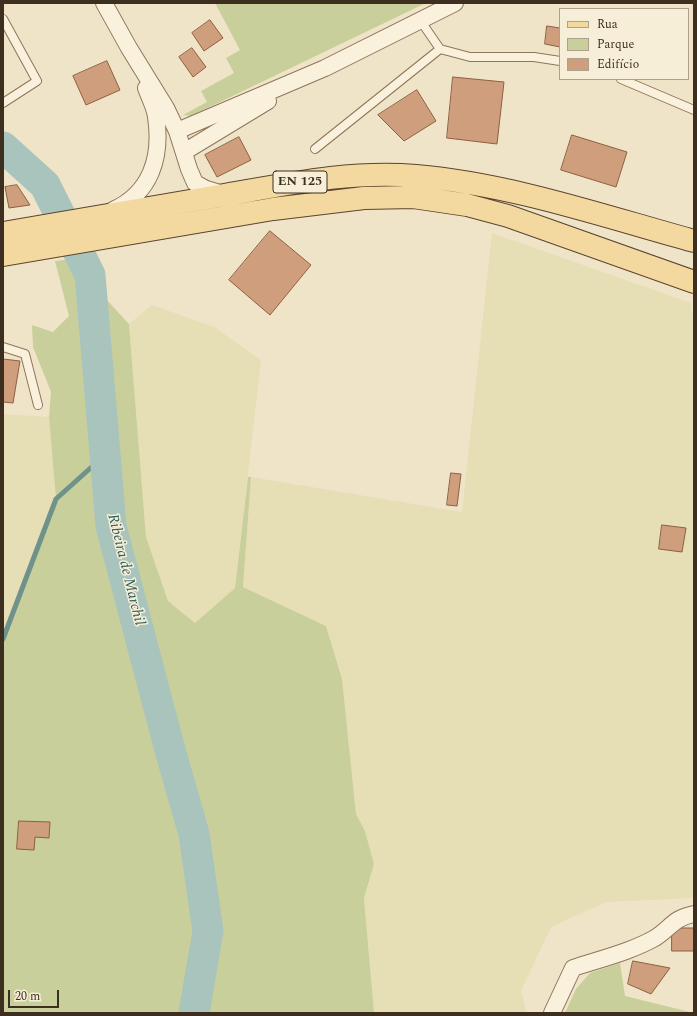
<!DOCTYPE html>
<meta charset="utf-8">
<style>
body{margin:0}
#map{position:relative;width:697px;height:1016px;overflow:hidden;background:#f0e4c8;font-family:Spectral,serif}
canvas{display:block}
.frame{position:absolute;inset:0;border:4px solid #3d2e20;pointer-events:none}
.legend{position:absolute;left:559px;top:8px;width:130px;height:72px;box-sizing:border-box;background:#f7eed8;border:1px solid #ada18e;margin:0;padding:5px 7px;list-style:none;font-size:12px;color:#3d2e20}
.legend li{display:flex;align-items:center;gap:8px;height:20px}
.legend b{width:20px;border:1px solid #ada18e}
.scale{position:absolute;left:8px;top:990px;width:51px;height:18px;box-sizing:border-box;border:2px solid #3d2e20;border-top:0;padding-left:5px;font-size:12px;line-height:14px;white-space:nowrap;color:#3d2e20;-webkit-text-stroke:3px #f7eed8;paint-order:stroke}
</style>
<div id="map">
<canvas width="697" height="1016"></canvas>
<div class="frame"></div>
<ul class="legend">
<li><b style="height:5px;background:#f3d9a0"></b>Rua</li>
<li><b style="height:11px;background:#c9cf9b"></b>Parque</li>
<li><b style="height:11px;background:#cf9f7d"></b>Edifício</li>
</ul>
<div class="scale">20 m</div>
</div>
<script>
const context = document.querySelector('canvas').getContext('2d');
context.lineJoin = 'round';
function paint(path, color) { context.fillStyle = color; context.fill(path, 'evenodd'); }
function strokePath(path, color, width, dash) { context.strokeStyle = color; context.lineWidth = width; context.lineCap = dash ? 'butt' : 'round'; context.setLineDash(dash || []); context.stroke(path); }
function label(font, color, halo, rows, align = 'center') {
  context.font = font + ' Spectral,serif'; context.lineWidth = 3; context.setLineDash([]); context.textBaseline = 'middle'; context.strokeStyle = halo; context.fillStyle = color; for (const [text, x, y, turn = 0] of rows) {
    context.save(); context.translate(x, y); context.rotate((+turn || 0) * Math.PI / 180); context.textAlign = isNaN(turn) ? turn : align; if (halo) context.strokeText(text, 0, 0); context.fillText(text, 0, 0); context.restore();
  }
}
const farmland = new Path2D(`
 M492 233 691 303 694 327V898L606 902 551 927 521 991 527 1013H374L364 898 374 864 365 831 356 814 342 679 326 626 243 587 251 477 462 512Z
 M152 305 214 327 261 360 235 588 195 623 168 601 146 537 129 324Z
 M3 414 49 417 56 499 3 639Z`);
const green = new Path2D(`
 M215 3H426L191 116 183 115 207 102 201 91 234 73 226 58 240 50Z
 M94 256 105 298 129 324 146 537 168 601 195 623 235 588 248 477H251L243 587 326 626 342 679 356 814 365 831 374 864 364 898 374 1013H3V639L56 499 49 417 51 392 33 347 32 325 53 332 69 316 55 261Z
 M620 963 625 996 694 1013H565L576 989 590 973Z`);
const stream = new Path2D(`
 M3 639 56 499 105 455`);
const river = new Path2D(`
 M3 147 45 185 90 275 111 526 170 750 194 834 208 931 194 1013`);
const building = new Path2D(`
 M210 20 223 38 204 51 192 33Z
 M547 26 560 28V47L545 44Z
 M192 48 206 67 193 77 179 57Z
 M107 61 120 90 86 105 73 76Z
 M453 77 504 82 497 144 447 138Z
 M417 90 436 121 404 141 378 115Z
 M572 135 627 152 616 187 561 170Z
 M239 137 251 160 217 177 205 155Z
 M17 185 30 205 9 208 5 187Z
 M270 231 311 265 270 315 229 280Z
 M3 359 20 361 13 403 3 402Z
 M451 473 461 474 457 506 447 505Z
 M662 525 686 528 682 552 659 549Z
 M19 821 50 822 49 838 35 837 34 850 17 849Z
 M672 928H694V951H672Z
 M633 961 670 968 651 994 628 984Z`);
const service = new Path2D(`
 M3 19 37 81 3 103
 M420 20 440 49 470 57H534L560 61
 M621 79 694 110
 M315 149 440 49
 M3 347 25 354 38 405`);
const minor = new Path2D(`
 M104 3 129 48 166 108 177 131 189 169 195 183 206 189 223 194
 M177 131 325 68 455 3
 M184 152 268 101
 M113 210C151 193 162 157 156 117 155 107 149 97 146 88
 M552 1013 573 968C600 959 630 952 655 938 671 928 673 918 694 914`);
const primary = new Path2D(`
 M3 233C75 220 147 208 219 196 283 185 350 170 416 176 510 184 603 216 694 241
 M3 255 273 209 364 198 413 197 467 205 508 216 694 282`);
const shields = [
 [300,182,54]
];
const shieldNames = [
 ["EN 125",300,182]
];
const waterNames = [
 ["Ribeira de Marchil",125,570,76]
];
paint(farmland, '#e6deb5');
paint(green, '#c9cf9b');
strokePath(stream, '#6f938a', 5);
strokePath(river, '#a9c4bc', 31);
paint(building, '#cf9f7d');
strokePath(building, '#8d5f41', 1);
strokePath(service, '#8d765c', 10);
strokePath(minor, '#8d765c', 18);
strokePath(primary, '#5b4430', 24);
strokePath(service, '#faf1dc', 8);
strokePath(minor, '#faf1dc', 16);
strokePath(primary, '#f3d9a0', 22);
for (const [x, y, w] of shields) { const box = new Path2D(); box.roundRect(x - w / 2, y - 11, w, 22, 3); context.fillStyle = '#f7eed8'; context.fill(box); strokePath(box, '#3d2e20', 1); }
label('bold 13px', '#3d2e20', null, shieldNames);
label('italic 15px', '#2f5d5a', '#f7eed8', waterNames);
</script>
